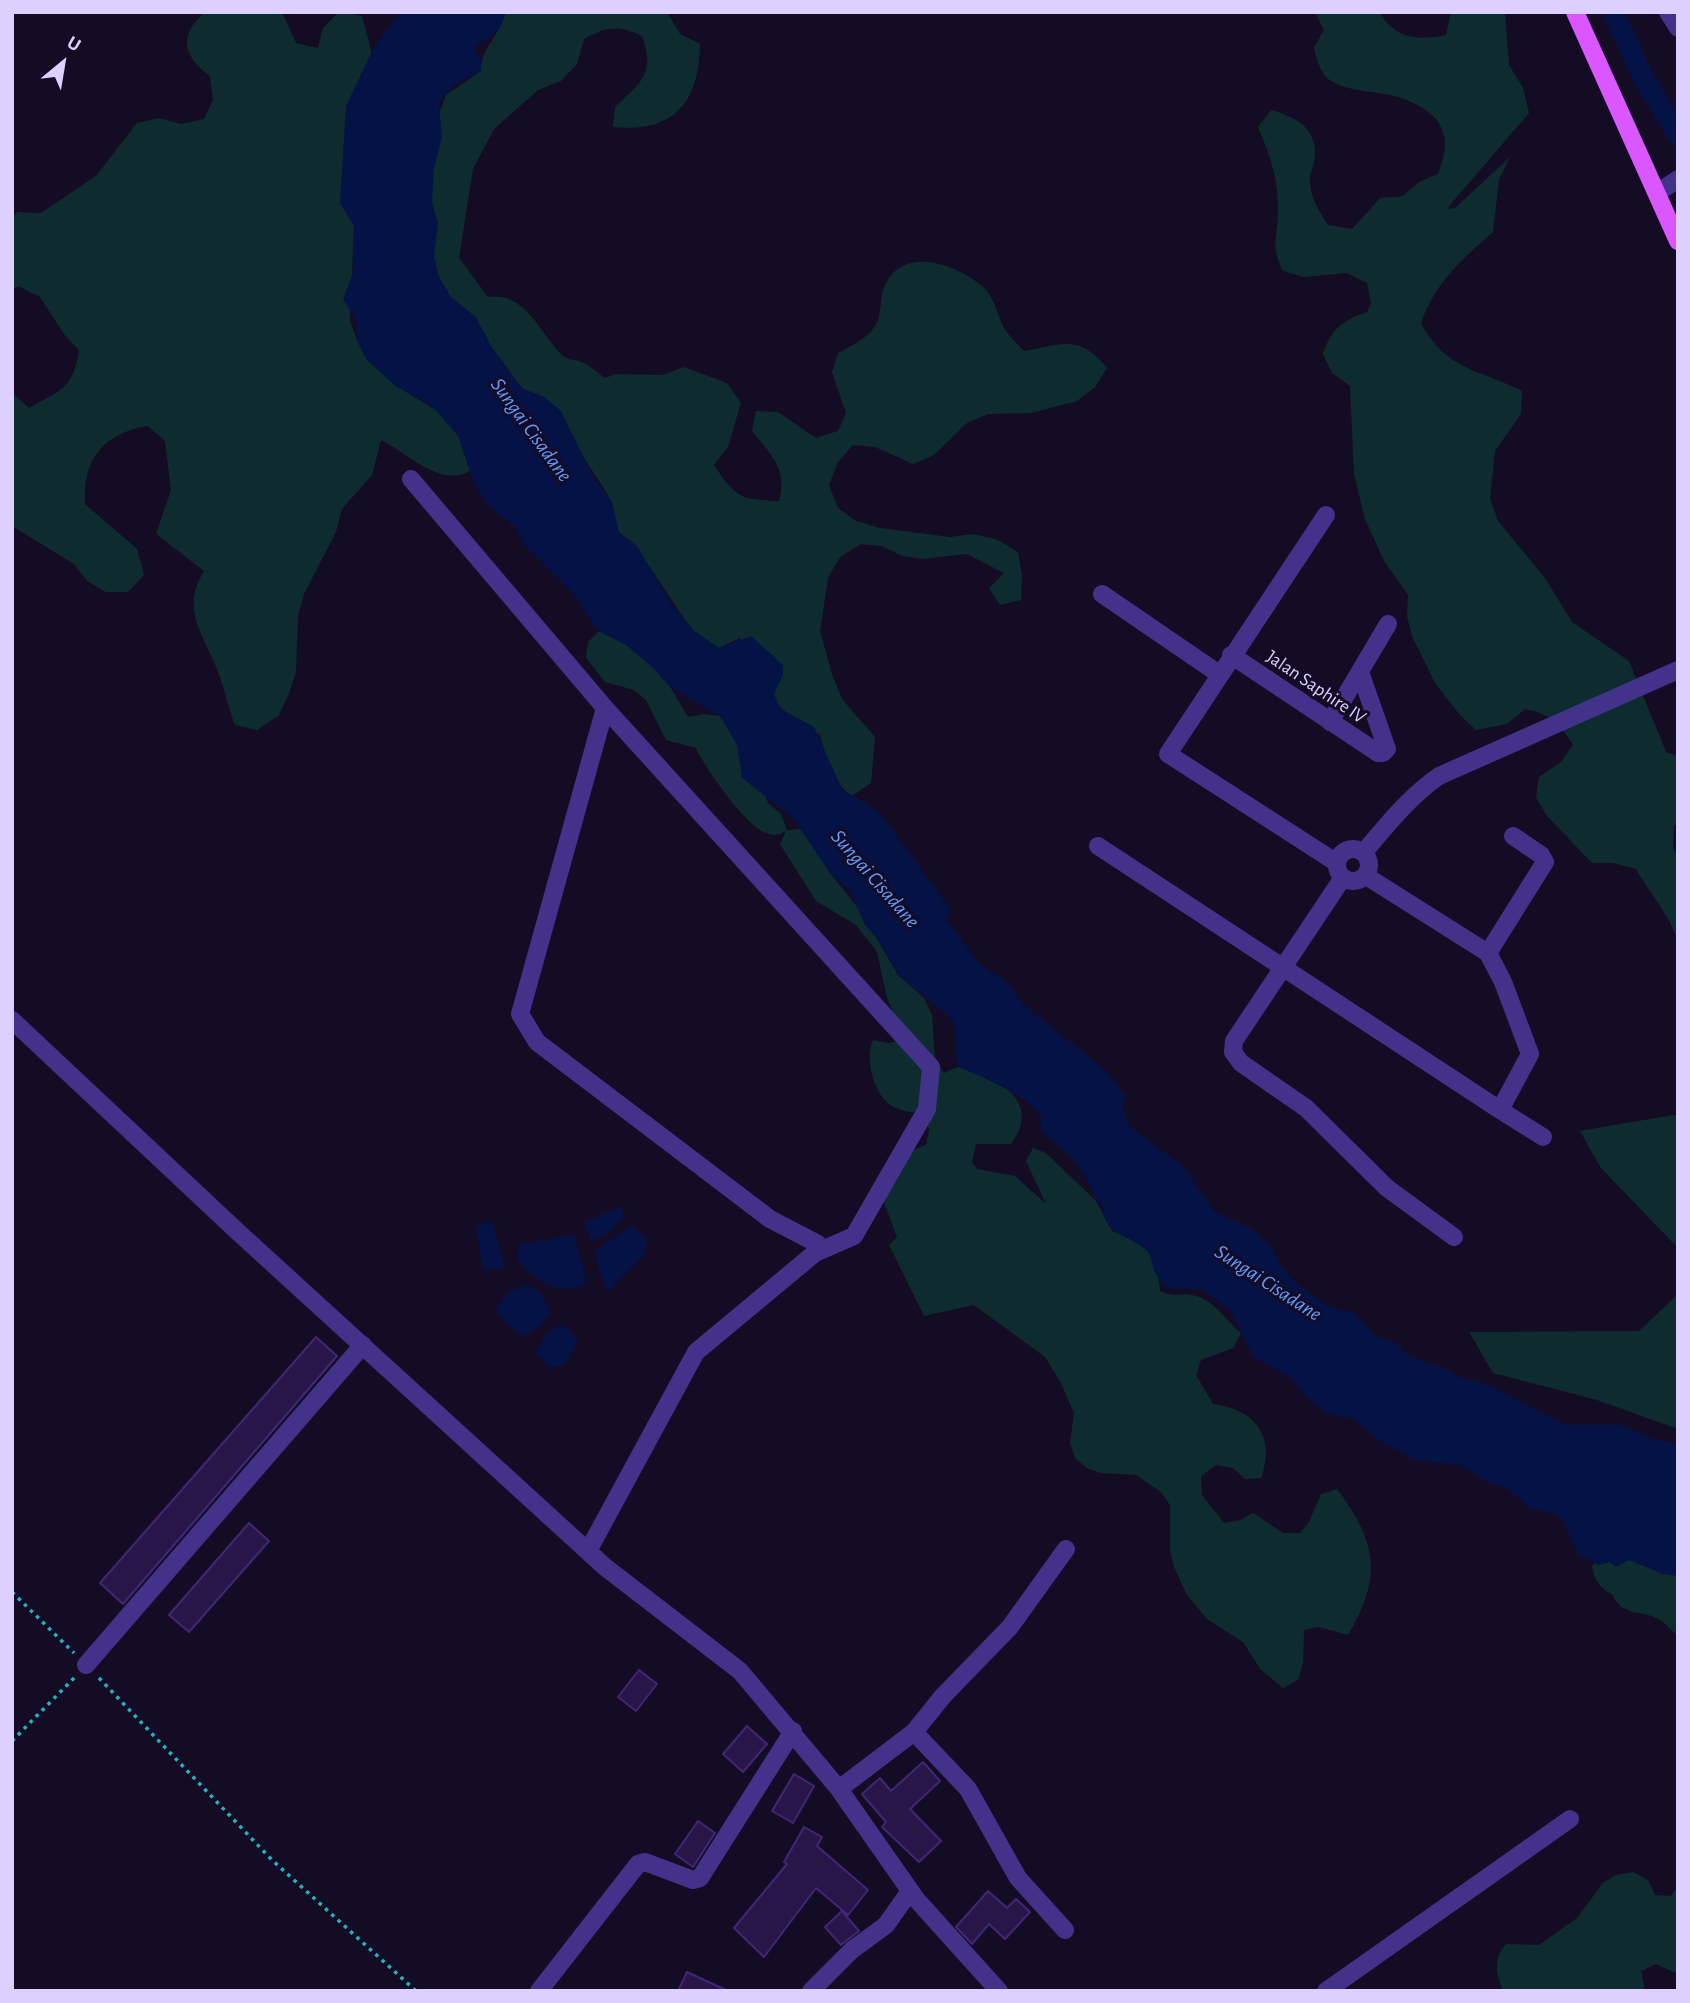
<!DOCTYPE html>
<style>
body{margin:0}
#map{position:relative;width:1690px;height:2003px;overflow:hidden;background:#140c25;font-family:"Alegreya Sans",sans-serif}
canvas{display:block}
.frame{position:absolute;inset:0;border:14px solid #ddd0ff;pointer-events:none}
.north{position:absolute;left:28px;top:28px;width:70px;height:70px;-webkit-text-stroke:5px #140c25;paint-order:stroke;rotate:30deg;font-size:19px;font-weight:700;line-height:28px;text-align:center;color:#ddd0ff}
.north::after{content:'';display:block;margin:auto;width:24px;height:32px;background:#ddd0ff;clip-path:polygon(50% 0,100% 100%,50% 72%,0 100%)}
</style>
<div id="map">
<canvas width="1690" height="2003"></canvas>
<div class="frame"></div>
<div class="north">U</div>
</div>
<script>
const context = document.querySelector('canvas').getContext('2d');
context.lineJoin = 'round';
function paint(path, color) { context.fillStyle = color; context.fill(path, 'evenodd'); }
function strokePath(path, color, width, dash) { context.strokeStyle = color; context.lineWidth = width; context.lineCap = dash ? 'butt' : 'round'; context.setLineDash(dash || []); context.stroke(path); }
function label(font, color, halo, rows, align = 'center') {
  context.font = font + ' "Alegreya Sans",sans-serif'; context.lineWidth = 6; context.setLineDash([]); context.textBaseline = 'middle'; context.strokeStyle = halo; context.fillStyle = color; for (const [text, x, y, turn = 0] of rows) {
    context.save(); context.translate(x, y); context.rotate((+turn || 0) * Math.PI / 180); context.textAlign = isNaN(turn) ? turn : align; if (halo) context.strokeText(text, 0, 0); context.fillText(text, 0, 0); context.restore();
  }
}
const green = new Path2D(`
 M205 12H282L296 43 318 48 323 28 339 12 362 16 374 62 354 226 350 321 358 343 393 384 454 421 471 470C443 490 406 452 381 440L372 475 342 509 336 532 304 594 298 616 296 671 289 694 278 716 257 730 235 725C229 710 227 698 222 683 211 643 177 614 204 571L156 534 171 490 165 441 148 426C103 433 82 460 85 504L137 549 144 575 128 592H106L87 581 74 564 12 526V393L29 408C60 391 74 388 79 350L64 334 40 297 18 286 12 291V217L18 212 41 213 96 176 137 123 159 118 181 124 204 119 213 100 210 76C183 56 178 36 205 12Z
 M505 12H667L680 34 700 44C699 103 674 133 613 127L615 107C641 82 656 74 642 36 619 25 606 26 584 39L577 64 561 81 538 90 494 129 473 169 459 258 488 297C526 291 540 334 562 355 567 360 576 360 582 362 590 366 598 373 605 378L616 374 663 375 683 367 727 383 741 403 728 447 714 465C736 498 739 499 779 501 788 470 771 454 752 431L756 411 778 412 816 438 838 431 846 413 832 372 838 353C851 346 864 340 873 329 883 317 879 301 884 288 901 243 959 265 984 288 995 298 998 319 1006 331 1011 338 1018 345 1024 351 1064 344 1079 334 1107 368L1095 387 1077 401 1031 413 988 414 967 423 934 455 913 464 875 447 853 445 838 462 829 485 838 508 856 521 880 528 950 537 974 534 998 540 1018 552 1022 576 1021 600 1000 605 989 588 1004 573 967 554 923 559 902 556 882 546 861 544 840 557 828 578 820 631 833 677 842 699 875 737 871 783 852 796C832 782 827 758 820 735L772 709 740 638 719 648 700 638 685 620 649 566 619 532 607 493 544 397 523 389 439 299 421 164 439 126V114L446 95 481 71C480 48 502 34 505 12Z
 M1315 12H1380C1393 39 1421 41 1446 35L1451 12H1505L1509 65 1523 88 1529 113 1450 205 1448 209 1455 208 1510 157 1499 180 1493 232C1462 259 1435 283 1421 323 1446 371 1479 369 1522 391L1521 414 1495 451 1490 499 1498 521 1545 578 1572 622 1629 661 1666 752 1678 756V825H1674L1673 848 1678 857V943C1671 916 1650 894 1636 869L1613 863H1592L1547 816 1536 798 1539 777 1561 762 1573 745C1560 723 1550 714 1525 709L1507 724 1476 730 1460 715 1435 683 1412 636 1407 616 1408 595 1384 561 1365 519 1354 474 1350 386 1332 373 1323 354C1331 329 1343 320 1367 312L1371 303 1367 283 1347 273 1304 277 1283 271C1269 243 1279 235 1278 206 1278 177 1269 153 1258 127L1271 110C1296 117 1317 128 1315 157 1314 165 1310 172 1310 179 1309 196 1319 211 1328 225L1352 229 1380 198 1403 196 1419 182 1438 174C1455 132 1440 111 1398 97 1379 91 1355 93 1335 83 1321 77 1317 61 1314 47L1324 30Z
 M614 630 662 673 688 717 704 714 720 716 758 771 768 803 781 814 787 830 804 829 830 873 862 913 898 975 924 998 932 1015 935 1058 944 1073C949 1071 955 1067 960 1067 972 1066 981 1072 991 1078 1019 1094 1033 1114 1011 1144H976L972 1162 977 1169 1015 1176 1046 1204 1026 1161 1033 1148 1046 1153 1096 1201 1112 1231 1143 1243 1156 1256 1160 1291C1179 1299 1178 1292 1192 1295 1214 1299 1225 1320 1241 1333L1233 1348 1201 1360 1196 1375 1213 1404C1256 1409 1276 1438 1261 1478L1245 1479 1233 1468 1216 1465 1201 1476 1202 1495 1224 1523 1240 1520 1253 1513 1283 1533H1300L1309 1522 1321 1494 1337 1489C1377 1542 1383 1577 1348 1635L1319 1627 1304 1630 1303 1663 1298 1680 1283 1688 1260 1669 1244 1643 1207 1619 1187 1595 1174 1567 1170 1550V1505L1161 1492 1136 1475 1101 1473 1087 1468 1075 1458 1070 1443 1074 1413 1061 1383 1045 1357 974 1305 924 1316 889 1245 897 1237 882 1197 895 1157 926 1145 929 1130 924 1114C915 1112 904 1112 896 1108 874 1099 864 1059 873 1040L889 1043 905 1039 887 998 877 952 856 925 816 901 780 844 786 831C779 835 774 836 766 833 746 826 705 768 696 748L666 740 646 700 634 690 605 682 586 658 588 642 598 632Z
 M1673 1115 1678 1116V1248L1601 1168 1580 1131Z
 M1678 1294V1429L1597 1400 1493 1373 1469 1332 1639 1331Z
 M1599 1558 1645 1561 1678 1573V1635C1670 1631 1667 1624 1660 1620 1642 1609 1623 1618 1612 1594 1600 1589 1594 1579 1592 1566Z
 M1633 1872 1648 1880 1655 1895 1671 1896 1678 1886V1974L1656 1964 1641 1971 1645 1991H1503C1496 1972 1493 1960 1506 1944L1539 1945 1577 1918 1603 1883 1616 1875Z`);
const water = new Path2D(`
 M400 12H505C502 36 486 35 474 49L481 60V71L452 86 439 104 442 137 434 168 432 202 438 223 434 256 439 277 451 297 476 317 491 346 523 389 544 397 561 411 593 476 612 502 619 532 637 546 670 602 693 630 719 648 751 636 783 665V675L774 694 778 704 786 712 814 727 842 789 880 813 951 910 946 919 979 963 1005 981 1025 1006 1104 1069 1126 1097 1122 1106 1130 1127 1184 1167 1214 1211 1253 1230 1273 1250 1283 1269 1297 1284 1333 1309 1354 1312 1375 1336 1395 1343 1411 1357 1444 1368 1462 1379 1484 1383 1566 1425H1622L1656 1440 1678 1443V1576L1663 1574 1629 1560 1615 1567 1610 1562 1599 1565 1577 1553 1563 1520 1554 1513 1532 1509 1503 1486 1491 1484 1461 1465 1415 1460 1380 1441 1353 1419 1324 1412 1306 1397 1291 1378 1254 1357 1231 1311 1202 1289 1167 1288C1163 1284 1159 1279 1156 1274 1151 1266 1153 1255 1145 1249 1130 1236 1101 1232 1104 1208 1094 1200 1093 1191 1087 1180 1076 1160 1059 1144 1041 1132 1042 1124 1043 1118 1037 1111 1024 1095 978 1075 959 1067 952 1051 959 1036 953 1020L898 975 881 943 865 925 850 891 830 873 793 818 742 778 737 745 720 716 670 687 653 668 626 645 598 631 573 593 527 548 515 527 487 504 474 483 458 436 434 408 393 384 367 360 358 343 356 320 343 299 353 273 354 226 340 203 346 106 373 49Z
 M621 1206 624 1217 606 1235 591 1241 584 1222Z
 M492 1221 505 1268 483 1270 476 1225Z
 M632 1225 647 1241 644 1255 608 1292 600 1274 595 1251Z
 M574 1235 587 1283C560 1298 534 1280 517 1259L520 1244Z
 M526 1285 539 1291 551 1312 542 1324 524 1336 505 1323 495 1309 508 1293Z
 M558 1325 568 1328 578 1342 564 1365 549 1368 536 1353 544 1337Z`);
const canal = new Path2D(`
 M1613 12 1644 79 1678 135`);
const building = new Path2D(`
 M316 1337 337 1356 123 1604 100 1583Z
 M249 1523 269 1541 189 1632 169 1615Z
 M639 1670 657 1684 636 1711 618 1697Z
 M747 1726 767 1744 743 1772 723 1754Z
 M923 1762 940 1781 910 1809 941 1841 919 1862 882 1827 886 1822 862 1794 880 1778 891 1791Z
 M794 1774 814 1786 793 1823 772 1811Z
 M698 1821 715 1833 693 1867 675 1854Z
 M804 1827 822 1837 817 1846 868 1890 848 1915 816 1888 764 1957 734 1928 787 1864 784 1862Z
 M988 1891 1007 1908 1016 1899 1030 1912 1005 1939 989 1924 972 1944 956 1927Z
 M842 1911 859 1931 841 1945 825 1927Z
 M687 1972 728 1991H678Z`);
const path = new Path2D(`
 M12 1592 74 1653
 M99 1678 272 1860 416 1991
 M12 1741 75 1677`);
const minor = new Path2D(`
 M1668 12 1678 28
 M1657 193 1678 179
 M411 479 605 708 520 1014 537 1042 770 1219 818 1244 815 1253 696 1352 588 1551
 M1326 515 1168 754 1337 863
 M1102 594 1219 674
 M1231 655 1378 753H1383L1387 749 1360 672
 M605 708 931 1067 927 1109 854 1236 815 1253
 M1330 722 1388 624
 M1098 846 1500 1110 1530 1054 1503 982 1488 953 1366 876
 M1337 865a16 16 0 1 1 32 0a16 16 0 1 1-32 0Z
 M1364 852C1388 824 1409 797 1439 776L1678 670
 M1342 879 1234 1041 1233 1052 1241 1063 1306 1108 1387 1188 1454 1237
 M1488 953 1545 862 1541 855 1513 836
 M12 1020 238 1232 605 1567 740 1671 839 1789 916 1899 999 1991
 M1500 1110 1543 1137
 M86 1665 363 1345
 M914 1732 968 1789 1018 1878 1065 1930
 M839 1789 914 1732 943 1696 1010 1627 1066 1549
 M539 1991 638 1864 645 1862 693 1880 700 1878 793 1731
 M811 1991 852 1950 886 1925 910 1891
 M1326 1991 1570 1819`);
const major = new Path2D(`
 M1575 12 1678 241`);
const streetNames = [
 ["Jalan Saphire IV",1316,687,34]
];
const waterNames = [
 ["Sungai Cisadane",531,430,54],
 ["Sungai Cisadane",875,879,49],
 ["Sungai Cisadane",1268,1283,33]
];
paint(green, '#0e2c30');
paint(water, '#051245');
strokePath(canal, '#051245', 21);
paint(building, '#281648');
strokePath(building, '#422676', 2);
strokePath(path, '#22b2c1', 3.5, [3.5, 5]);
strokePath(minor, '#433289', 18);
strokePath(major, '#da57ff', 18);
label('19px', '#ddd0ff', '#140c25', streetNames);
label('italic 21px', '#5e9cff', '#140c25', waterNames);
</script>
